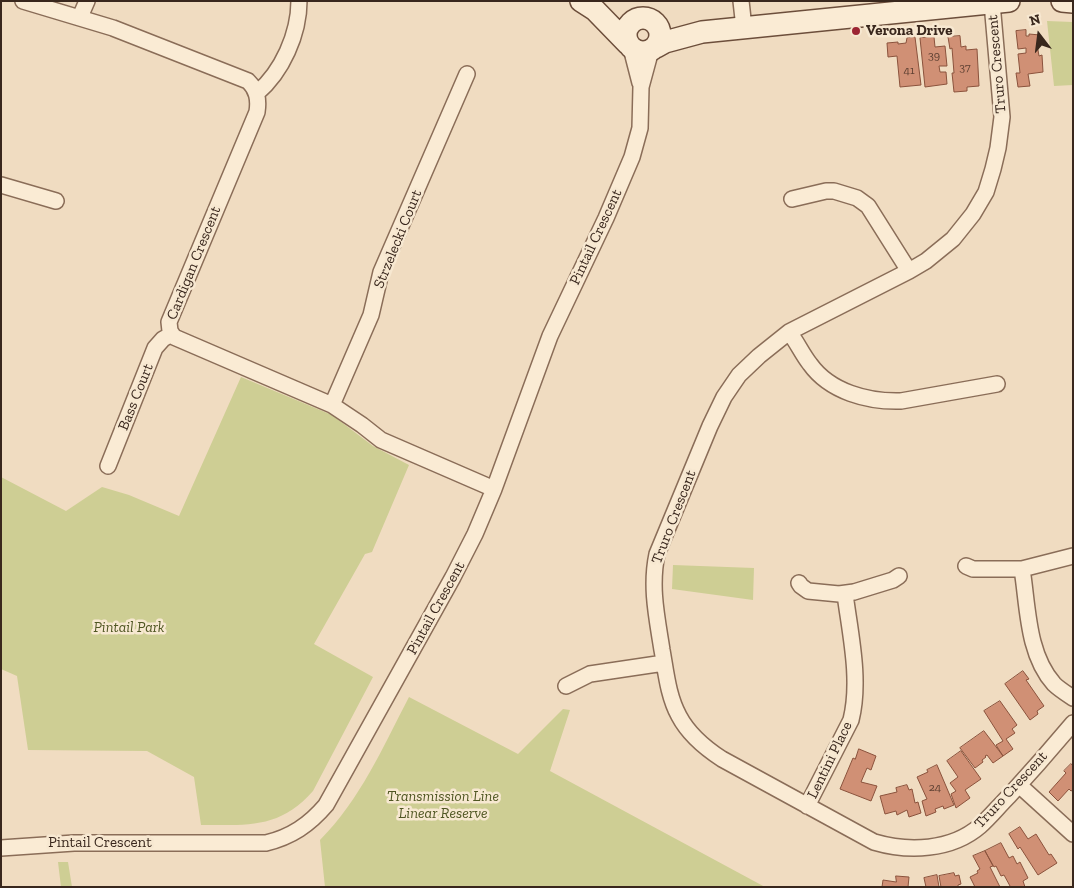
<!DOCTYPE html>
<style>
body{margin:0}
#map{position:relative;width:1074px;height:888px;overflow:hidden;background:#f0dcc1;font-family:"Zilla Slab",serif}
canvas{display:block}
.frame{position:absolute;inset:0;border:2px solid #39271d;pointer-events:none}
.north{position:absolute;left:1014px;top:10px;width:50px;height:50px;-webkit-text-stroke:4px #f7e8d1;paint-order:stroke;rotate:345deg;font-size:14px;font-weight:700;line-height:20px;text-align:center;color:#39271d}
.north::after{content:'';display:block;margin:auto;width:18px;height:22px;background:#39271d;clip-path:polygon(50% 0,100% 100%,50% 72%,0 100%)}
</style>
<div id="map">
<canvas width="1074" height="888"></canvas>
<div class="frame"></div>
<div class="north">N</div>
</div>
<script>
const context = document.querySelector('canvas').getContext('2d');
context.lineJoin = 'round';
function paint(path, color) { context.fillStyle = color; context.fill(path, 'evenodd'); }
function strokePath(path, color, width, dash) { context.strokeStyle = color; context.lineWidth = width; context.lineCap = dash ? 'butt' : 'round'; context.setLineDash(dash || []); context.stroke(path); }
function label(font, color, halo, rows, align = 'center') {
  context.font = font + ' "Zilla Slab",serif'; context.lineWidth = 5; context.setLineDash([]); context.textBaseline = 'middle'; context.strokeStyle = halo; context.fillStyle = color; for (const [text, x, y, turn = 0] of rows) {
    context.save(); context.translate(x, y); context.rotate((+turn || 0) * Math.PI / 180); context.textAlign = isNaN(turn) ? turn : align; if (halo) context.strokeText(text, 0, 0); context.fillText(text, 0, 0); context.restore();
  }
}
const green = new Path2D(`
 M1047 21 1073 22V85L1054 86Z
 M241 377 332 415 373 446 409 465 372 552 365 554 314 644 373 677 313 791C280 829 247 825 201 825L194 777 147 751 28 750 17 676 1 669V477L66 511 102 487 129 495 179 516Z
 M673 565 754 568 753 600 672 589Z
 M409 697 518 754 563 709 570 710 550 771 765 887H325L320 840C360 800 383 747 409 697Z
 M58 862H68L72 887H61Z`);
const building = new Path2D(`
 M1026 30V36H1029V34L1040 35V44H1037L1039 56 1042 55 1043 72 1028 74 1030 86 1018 87 1016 73H1020L1018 54 1026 53V48L1018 49 1016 31Z
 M960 36 961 47 966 46V50L977 49 979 86 967 87V91L954 92 952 73H954L952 48 950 49 948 37Z
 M915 37 921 85 900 87 897 56 888 57 887 43 898 42V44L906 43 907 38Z
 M934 37 935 47 945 46 947 66H939L940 72H946L947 84 925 87 920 38Z
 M1023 671 1029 679 1026 680 1044 706 1037 711 1038 714 1030 720 1005 684Z
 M1000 701 1017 725 1012 729 1015 733 1006 739 1013 749 1003 756 996 745 1003 741 984 711Z
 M984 731 1003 756 993 763 987 755 985 756 986 757 982 760 983 762 975 768 960 748Z
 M859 749 876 756 871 770 867 768 861 782 877 786 871 801 840 789 853 758 855 759Z
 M961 751 981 779 965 790 970 798 956 808 951 794 956 791 950 783 958 777 947 761Z
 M1071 764 1073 765V790L1071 791 1069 789 1058 801 1049 792 1066 773 1064 771Z
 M937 765 954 805 944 809 943 806 935 809 936 812 926 816 922 801 927 799 917 777 928 772 927 770Z
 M907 785 909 790 912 789 915 803 918 802 921 813 909 817 907 810 897 815 896 811 885 814 880 796 897 792 896 788Z
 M1020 827 1028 839 1036 834 1049 855 1051 854 1057 863 1038 875 1020 847 1018 849 1009 834Z
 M1001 843 1009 858 1013 856 1017 864 1020 862 1028 878 1023 881 1025 887H1009L1010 886 1004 875 1001 876 996 866 994 867 985 851Z
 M985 851 993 866 990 867 1000 887H975L970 877 978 873 977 871 980 869 973 856Z
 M954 873 955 876 959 875 961 884 958 885V887H941L939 876Z
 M937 875 939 887H926L924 878Z
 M896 876 909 877 908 887H882L883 880 896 882Z`);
const street = new Path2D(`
 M23 1 113 28 248 81C257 90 259 99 257 112L169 322 170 331 174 337 332 405 362 425 381 440 494 489
 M741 1 744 28
 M992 3 1002 117 998 148 993 169 986 192 973 214 953 239 926 261 909 271 789 332 759 356 739 375 724 397 710 426 657 554C650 587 657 618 662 650 666 672 668 696 679 716 689 735 705 748 722 759L874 842C908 852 951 851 980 826 990 817 999 806 1009 796 1031 772 1052 748 1073 723
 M80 17 87 1
 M631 48 640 83
 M257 93C282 72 299 34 299 1
 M1 185 56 201
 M792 199 826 191H834L857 198 868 206 909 271
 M789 332C797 342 802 354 810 364 830 392 868 402 901 401L997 384
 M332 405 371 315 381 272 467 74
 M108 466 155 348 163 339 172 334
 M966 566 973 569H1022L1073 556
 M1022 569C1028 606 1027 654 1054 684 1059 689 1067 694 1073 698
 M799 583 801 586 808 591 839 594 854 592 893 580 899 576
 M566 686 590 674 664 663
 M1019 785 1073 834
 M807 806 851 720C861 680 850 633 845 594
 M1 848 74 843H266C291 837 309 825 326 805L453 577 475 534 494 489 550 336 606 218 632 157 640 128 641 87 651 50`);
const secondary = new Path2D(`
 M581 1 595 10 628 44
 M1062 1 1073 2
 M626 35a17 17 0 1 1 34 0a17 17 0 1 1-34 0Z
 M656 47 665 42 702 32 1009 1`);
const markers = [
 [856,31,5,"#9c2533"]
];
const numberNames = [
 ["39",934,56],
 ["37",965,68],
 ["41",909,71],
 ["24",935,788]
];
const poiNames = [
 ["Verona Drive",866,31]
];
const streetNames = [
 ["Truro Crescent",997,64,-95],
 ["Pintail Crescent",596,237,-65],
 ["Strzelecki Court",398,239,-68],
 ["Cardigan Crescent",194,263,-68],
 ["Bass Court",136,397,-68],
 ["Truro Crescent",674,517,-69],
 ["Pintail Crescent",436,608,-61],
 ["Lentini Place",830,760,-64],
 ["Truro Crescent",1011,790,-47],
 ["Pintail Crescent",100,843]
];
const parkNames = [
 ["Pintail Park",129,628],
 ["Transmission Line",443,797],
 ["Linear Reserve",443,814]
];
paint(green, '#cece94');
paint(building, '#d09075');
strokePath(building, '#8a523c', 1);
strokePath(street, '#8a6d58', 18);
strokePath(secondary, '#6c4e3b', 24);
strokePath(street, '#faebd4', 15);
strokePath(secondary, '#faebd4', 21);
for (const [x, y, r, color] of markers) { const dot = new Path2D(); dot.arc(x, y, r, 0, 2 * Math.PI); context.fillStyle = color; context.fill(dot); strokePath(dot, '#f7e8d1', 2); }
label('12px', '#5f4133', null, numberNames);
label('bold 15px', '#39271d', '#f7e8d1', poiNames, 'left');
label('15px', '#39271d', '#f7e8d1', streetNames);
label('italic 15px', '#4f5622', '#f7e8d1', parkNames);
</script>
